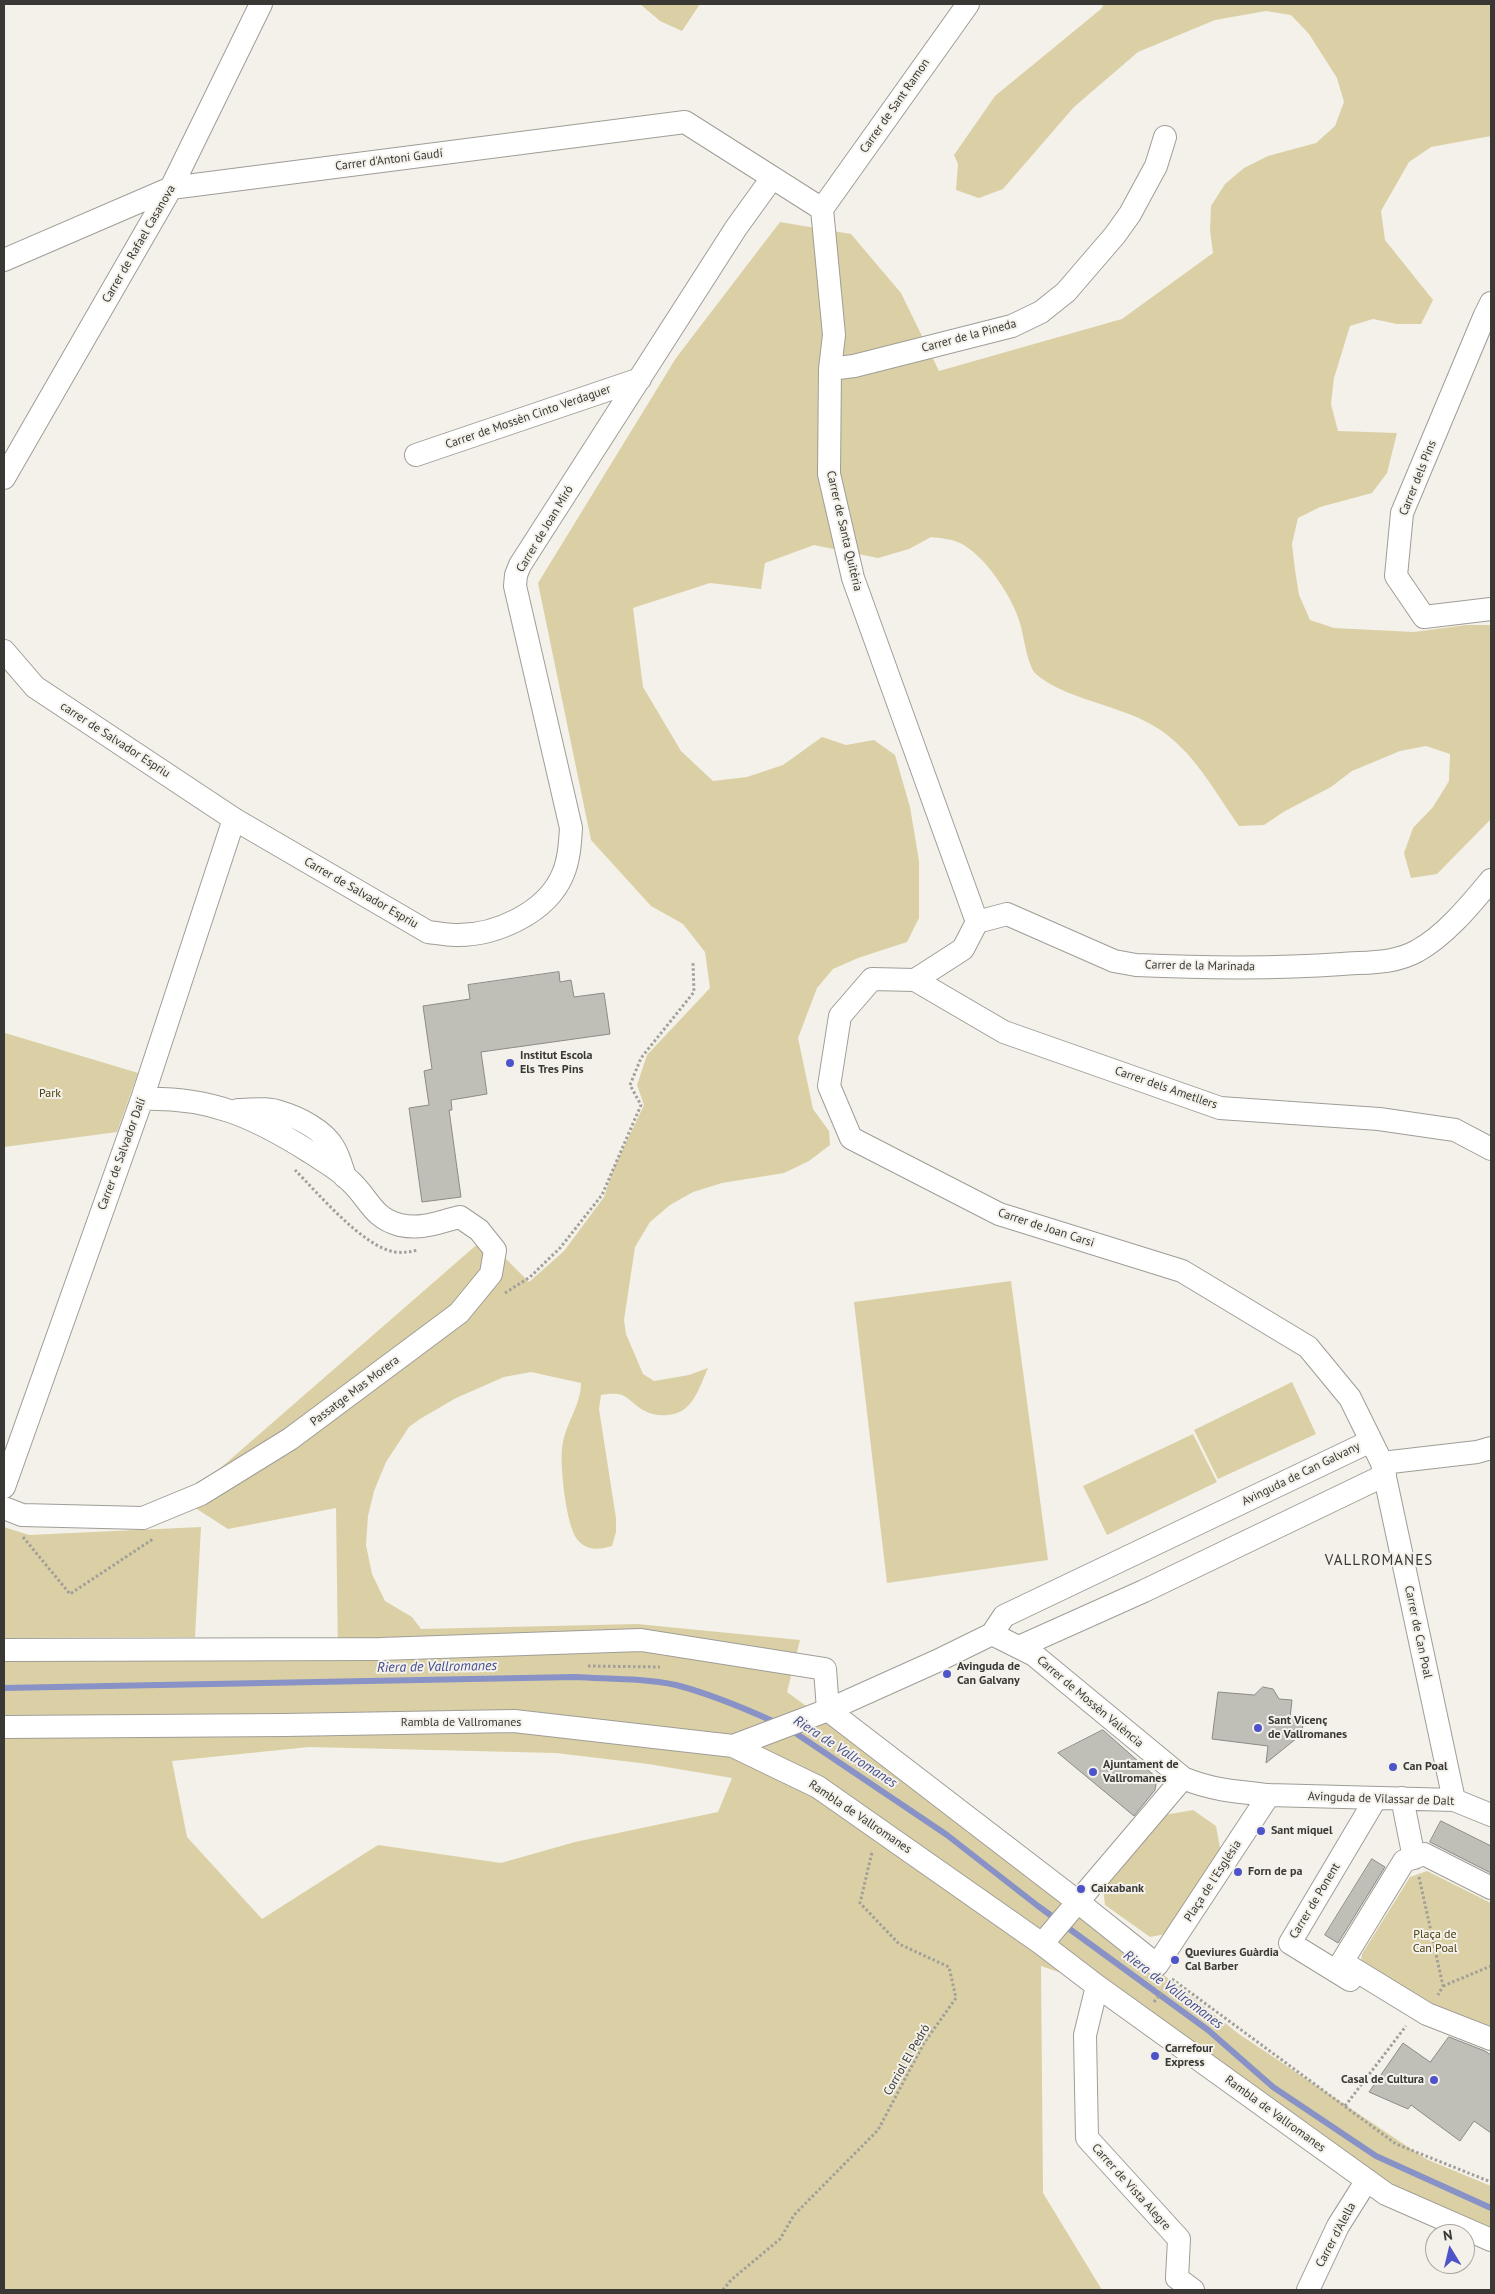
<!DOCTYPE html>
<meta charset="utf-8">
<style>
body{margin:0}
#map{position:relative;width:1495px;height:2294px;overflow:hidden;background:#f3f1e9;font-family:"PT Sans",sans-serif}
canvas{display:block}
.frame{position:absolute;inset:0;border:5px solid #393835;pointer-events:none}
.north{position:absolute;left:1425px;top:2224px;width:50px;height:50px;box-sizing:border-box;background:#f3f1e9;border:1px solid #a9a7a1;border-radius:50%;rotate:351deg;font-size:14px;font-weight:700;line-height:20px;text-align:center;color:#393835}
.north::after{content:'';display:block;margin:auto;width:18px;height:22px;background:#4d53c9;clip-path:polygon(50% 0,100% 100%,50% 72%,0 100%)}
</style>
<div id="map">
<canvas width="1495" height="2294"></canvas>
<div class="frame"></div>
<div class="north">N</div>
</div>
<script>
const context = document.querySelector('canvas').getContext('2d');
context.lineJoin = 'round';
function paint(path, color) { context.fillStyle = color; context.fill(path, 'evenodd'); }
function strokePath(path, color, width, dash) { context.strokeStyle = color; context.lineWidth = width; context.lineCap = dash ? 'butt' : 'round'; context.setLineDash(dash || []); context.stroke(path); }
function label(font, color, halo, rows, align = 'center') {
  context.font = font + ' "PT Sans",sans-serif'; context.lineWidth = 4; context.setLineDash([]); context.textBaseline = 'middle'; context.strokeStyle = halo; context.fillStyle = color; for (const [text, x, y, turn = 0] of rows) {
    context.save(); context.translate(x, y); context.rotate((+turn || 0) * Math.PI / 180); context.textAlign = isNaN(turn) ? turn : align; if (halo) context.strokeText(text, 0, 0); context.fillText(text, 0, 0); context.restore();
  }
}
const green = new Path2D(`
 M640 4H700L682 31 660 21Z
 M1104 4H1491V136L1431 147 1409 162 1381 211 1385 240 1433 300 1421 324H1397L1373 319 1350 326 1334 378 1331 404 1338 431 1397 433 1387 473 1372 493 1320 507 1298 518 1292 544 1295 570 1299 595 1310 620 1334 628 1414 632 1466 625H1491V819L1437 874 1411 878 1404 853 1413 828 1433 807 1449 781 1450 754 1426 746 1400 751 1352 771 1331 787 1285 811 1264 825 1239 826C1214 791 1193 749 1154 726 1122 706 1062 698 1036 674 1028 667 1024 638 1021 627 1015 600 985 555 960 543 952 539 940 538 931 537L909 549 878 558 814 545 765 563 761 589 710 583 633 608 643 687 681 751 713 781 747 777 783 765 822 737 846 745 874 740 895 755 910 807 919 861V918L907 942 858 958 833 969 817 988 798 1038 813 1109 829 1131 830 1145 809 1161 784 1173 722 1183 693 1192 670 1205 650 1222 635 1247 624 1320 626 1334 643 1374 654 1381 689 1375 708 1368C699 1388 693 1413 668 1415 660 1416 652 1415 645 1411 625 1400 629 1390 601 1395L599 1409 616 1518V1532L612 1546C599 1550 586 1551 577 1539 566 1525 560 1467 562 1449 564 1425 581 1406 581 1383L531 1372 504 1377 456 1398 420 1419 409 1427 386 1462 374 1491 368 1516 366 1545 372 1574 385 1601 412 1617 421 1629 637 1624 800 1640 787 1692 1026 1867 1239 2034 1426 2159 1491 2186V2252L1465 2238 1070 1976 1041 1966 1043 2193 1102 2290H4V1658L338 1655 336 1508 228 1529 178 1497 201 1485 481 1241 502 1255 529 1282 564 1251 604 1197 613 1170 644 1105 637 1085 647 1055 710 988 705 952 683 924 651 906 591 840 538 583 676 358 780 222 851 234 901 293 939 371 1122 319 1213 253 1210 230 1211 206 1225 184 1244 168 1268 156 1316 143 1335 126 1344 102 1337 78 1309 34 1291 15 1266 11 1215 20 1138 52 1074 107 1003 189 979 198 956 190 958 164 954 155 995 96 1101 9ZM309 1747 556 1753 648 1764 732 1778 718 1812 575 1842 501 1863 378 1845 262 1919 187 1837 172 1761Z
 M5 1033 138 1073 117 1132 4 1147Z
 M1011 1281 1048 1560 887 1583 854 1302Z
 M1292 1382 1316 1434 1218 1479 1194 1430Z
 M1193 1434 1217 1482 1107 1535 1083 1486Z
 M4 1527 29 1535 201 1527 195 1637 4 1638Z
 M1193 1810 1216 1826 1221 1853 1166 1934 1150 1937 1105 1905 1103 1888 1164 1815Z
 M1427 1871 1491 1903V2029L1433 2007 1361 1962 1362 1954 1410 1877Z`);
const stream = new Path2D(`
 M4 1688 575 1677C608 1679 643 1678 676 1685 711 1694 744 1708 777 1723
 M791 1730 947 1835 1038 1906 1208 2030 1273 2087 1376 2156 1491 2208`);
const building = new Path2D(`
 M559 972 560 982 571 980 574 997 604 993 610 1034 481 1052 487 1094 451 1100 452 1110H449L461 1197 422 1202 409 1108 429 1105 424 1071 432 1069 423 1006 470 999 468 985Z
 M1263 1687 1273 1689 1279 1699 1292 1700 1290 1718 1303 1719 1302 1738H1297L1266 1763 1268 1746 1212 1739 1218 1692 1254 1695Z
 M1103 1730 1157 1778 1155 1790 1134 1816 1058 1753Z
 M1441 1821 1491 1846V1873L1430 1842Z
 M1372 1859 1385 1867 1338 1943 1325 1935Z
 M1449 2037 1485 2051 1491 2055V2133L1474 2121 1460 2141 1411 2105 1408 2109 1369 2092 1403 2043 1430 2062Z`);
const path = new Path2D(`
 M295 1170C318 1193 363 1247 395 1252 403 1253 410 1252 418 1250
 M505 1293 530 1277 560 1248 602 1195 641 1105 630 1085 641 1058 694 992 693 963
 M23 1537 70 1594 153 1539
 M588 1666 660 1667
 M1419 1877 1443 1986 1438 1995
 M1172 1979 1396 2144 1491 2182
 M1443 1986 1491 1966
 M1154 2002 1169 1984
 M1345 2106 1406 2026
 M723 2290 731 2280 780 2239 794 2215 878 2130 924 2043 956 1998 949 1967 899 1944 860 1903 872 1852`);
const minor = new Path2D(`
 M822 209 968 4
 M4 260 171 188 685 122 822 209 834 335 830 369 829 474 853 578 977 922
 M1491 303 1485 315 1402 513 1396 576 1424 617 1491 609
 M830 369 854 366 1012 326 1041 312 1066 292 1115 235 1130 214 1156 166 1165 137
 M416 455 640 379
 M4 478 171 188 261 4
 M4 651 35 687 234 819 428 932C437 933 446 935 455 935 495 936 547 913 563 874 569 860 570 844 571 828L515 586 516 575 520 565 736 228 772 178
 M915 980 963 949 977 922 1007 914 1114 961 1136 965C1205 968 1274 969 1342 964 1367 962 1394 964 1417 951 1445 936 1471 904 1491 880
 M238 1110C252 1110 267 1107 280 1112 298 1117 325 1131 334 1148 339 1156 342 1168 345 1177
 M1382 1463 1477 1452 1491 1448
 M4 1487 142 1099 234 819
 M4 1508 22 1515 143 1518 201 1494 290 1439 459 1313 491 1274 495 1250 479 1230 460 1217C438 1222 423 1230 400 1225 372 1218 369 1198 350 1181 339 1169 323 1161 310 1152 253 1116 210 1097 142 1099
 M1019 1647 1144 1591 1385 1475
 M4 1650 381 1649 641 1640 825 1669 828 1710 1078 1902 1157 1965 1269 1795C1239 1792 1211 1790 1183 1778L1034 1655 992 1634
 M4 1727 285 1725 514 1721 733 1746 818 1787 1042 1944 1097 1986 1386 2194 1491 2240
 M733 1746 828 1710 937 1661 992 1634 1004 1616 1371 1441
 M1269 1795 1454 1800 1491 1815
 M1402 1798 1414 1858
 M1454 1800 1382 1463 1350 1398 1308 1347 1182 1271 999 1214 851 1138 829 1086 840 1016 872 979 915 980 1004 1032 1220 1108 1379 1119 1455 1130 1491 1149
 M1491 1888 1424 1854 1404 1861 1342 1962 1427 2014 1491 2039
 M1042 1944 1183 1778
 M1350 1980 1290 1943 1376 1798
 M1097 1986 1085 2035 1087 2138 1179 2239 1177 2278 1193 2290
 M1308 2290 1338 2226 1367 2180`);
const markers = [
 [510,1063,5,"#4d53c9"],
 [947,1674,5,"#4d53c9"],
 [1258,1728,5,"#4d53c9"],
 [1393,1767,5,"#4d53c9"],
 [1093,1772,5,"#4d53c9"],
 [1261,1831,5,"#4d53c9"],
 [1238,1872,5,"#4d53c9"],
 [1081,1889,5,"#4d53c9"],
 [1175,1960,5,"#4d53c9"],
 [1155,2056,5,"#4d53c9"],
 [1434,2080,5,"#4d53c9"]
];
const streetNames = [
 ["Carrer de Sant Ramon",895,106,-55],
 ["Carrer d'Antoni Gaudí",389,160,-7],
 ["Carrer de Rafael Casanova",139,244,-60],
 ["Carrer de la Pineda",969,336,-15],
 ["Carrer de Mossèn Cinto Verdaguer",528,417,-19],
 ["Carrer dels Pins",1418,478,-68],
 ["Carrer de Joan Miró",545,529,-59],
 ["Carrer de Santa Quitèria",844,531,77],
 ["carrer de Salvador Espriu",115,740,33],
 ["Carrer de Salvador Espriu",361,893,30],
 ["Carrer de la Marinada",1200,966,1],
 ["Carrer dels Ametllers",1166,1088,19],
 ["Carrer de Salvador Dalí",122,1154,-70],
 ["Carrer de Joan Carsi",1046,1228,18],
 ["Passatge Mas Morera",355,1391,-37],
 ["Avinguda de Can Galvany",1301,1474,-26],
 ["Carrer de Can Poal",1418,1632,78],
 ["Carrer de Mossèn València",1090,1702,40],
 ["Rambla de Vallromanes",461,1723],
 ["Avinguda de Vilassar de Dalt",1381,1799,2],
 ["Rambla de Vallromanes",860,1817,34],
 ["Plaça de l'Església",1213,1881,-57],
 ["Carrer de Ponent",1315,1901,-59],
 ["Corriol El Pedró",907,2060,-60],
 ["Rambla de Vallromanes",1275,2114,36],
 ["Carrer de Vista Alegre",1131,2187,48],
 ["Carrer d'Alella",1336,2235,-62]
];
const poiNames = [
 ["Institut Escola",520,1056],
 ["Els Tres Pins",520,1070],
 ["Avinguda de",957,1667],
 ["Can Galvany",957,1681],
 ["Sant Vicenç",1268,1721],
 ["de Vallromanes",1268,1735],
 ["Ajuntament de",1103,1765],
 ["Vallromanes",1103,1779],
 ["Can Poal",1403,1767],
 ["Sant miquel",1271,1831],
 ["Forn de pa",1248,1872],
 ["Caixabank",1091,1889],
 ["Queviures Guàrdia",1185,1953],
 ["Cal Barber",1185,1967],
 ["Carrefour",1165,2049],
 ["Express",1165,2063],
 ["Casal de Cultura",1424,2080,"right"]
];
const parkNames = [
 ["Park",50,1094],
 ["Plaça de",1435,1935],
 ["Can Poal",1435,1949]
];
const waterNames = [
 ["Riera de Vallromanes",437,1667,-1],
 ["Riera de Vallromanes",845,1752,33],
 ["Riera de Vallromanes",1173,1990,37]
];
const quarterNames = [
 ["VALLROMANES",1379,1561]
];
paint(green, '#dbd0a5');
strokePath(stream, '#8892c6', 6);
paint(building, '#bfbeb7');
strokePath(building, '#8c8a84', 1);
strokePath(minor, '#9f9d97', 24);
strokePath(path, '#a19f99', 3, [2.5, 2.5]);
strokePath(minor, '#fff', 22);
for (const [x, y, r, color] of markers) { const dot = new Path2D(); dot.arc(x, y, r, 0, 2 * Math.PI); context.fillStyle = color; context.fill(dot); strokePath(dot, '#f3f1e9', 2); }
label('12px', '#393835', '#f3f1e9', streetNames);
label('bold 12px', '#393835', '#f3f1e9', poiNames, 'left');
label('12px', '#4c4113', '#f3f1e9', parkNames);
label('italic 14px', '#454d8f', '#f3f1e9', waterNames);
context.letterSpacing = '1px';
label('15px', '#393835', '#f3f1e9', quarterNames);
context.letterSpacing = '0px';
</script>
